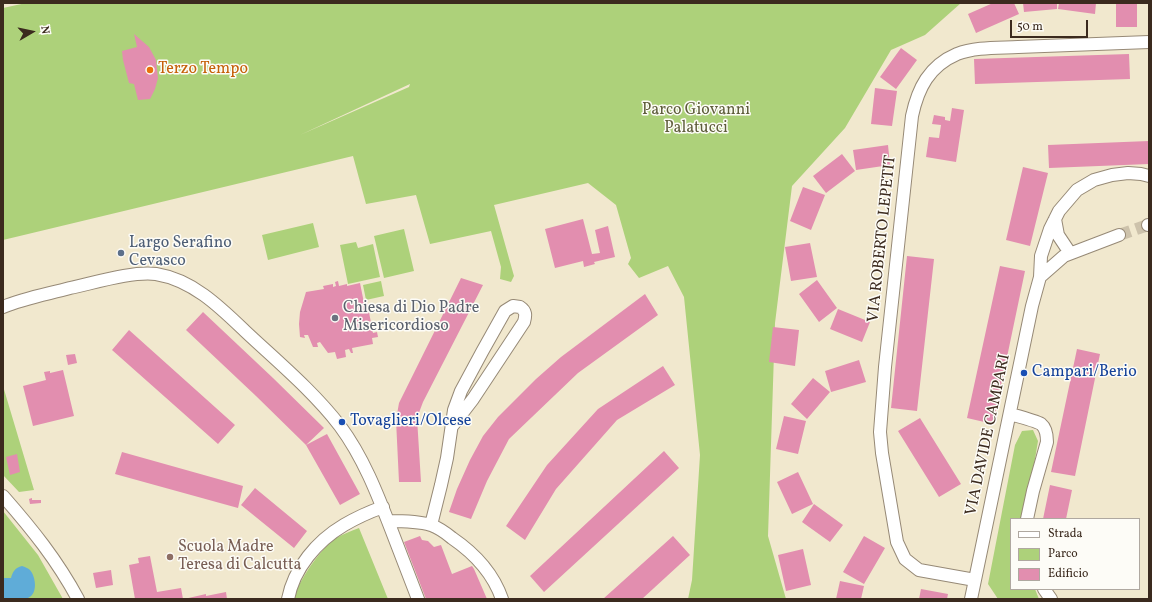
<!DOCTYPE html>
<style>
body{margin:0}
#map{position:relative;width:1152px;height:602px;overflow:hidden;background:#f1e8ce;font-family:Vollkorn,serif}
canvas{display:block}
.frame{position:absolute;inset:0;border:4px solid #3b2a1e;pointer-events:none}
.legend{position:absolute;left:1010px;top:518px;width:130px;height:72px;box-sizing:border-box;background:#fdfcf7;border:1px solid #afa8a0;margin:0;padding:5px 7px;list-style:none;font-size:12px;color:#3b2a1e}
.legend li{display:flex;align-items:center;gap:8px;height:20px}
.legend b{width:20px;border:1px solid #afa8a0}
.north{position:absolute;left:12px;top:12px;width:40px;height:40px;-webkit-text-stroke:3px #fdfcf7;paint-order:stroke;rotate:81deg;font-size:11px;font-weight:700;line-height:16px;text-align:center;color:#3b2a1e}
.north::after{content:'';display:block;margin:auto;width:14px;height:18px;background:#3b2a1e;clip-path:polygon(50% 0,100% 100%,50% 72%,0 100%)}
.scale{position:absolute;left:1010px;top:20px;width:78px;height:18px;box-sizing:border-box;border:2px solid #3b2a1e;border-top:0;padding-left:5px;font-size:12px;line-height:14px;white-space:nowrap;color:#3b2a1e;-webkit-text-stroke:3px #fdfcf7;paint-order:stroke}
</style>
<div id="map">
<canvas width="1152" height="602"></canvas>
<div class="frame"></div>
<ul class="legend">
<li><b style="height:5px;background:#fff"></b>Strada</li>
<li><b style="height:11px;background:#add17a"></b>Parco</li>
<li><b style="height:11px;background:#e28eaf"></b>Edificio</li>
</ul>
<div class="north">N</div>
<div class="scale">50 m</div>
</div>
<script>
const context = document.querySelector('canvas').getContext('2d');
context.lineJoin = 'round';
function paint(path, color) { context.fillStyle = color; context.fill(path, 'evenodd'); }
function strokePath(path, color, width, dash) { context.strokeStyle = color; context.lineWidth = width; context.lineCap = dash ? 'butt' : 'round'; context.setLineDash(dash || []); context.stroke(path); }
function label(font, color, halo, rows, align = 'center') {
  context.font = font + ' Vollkorn,serif'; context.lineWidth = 3; context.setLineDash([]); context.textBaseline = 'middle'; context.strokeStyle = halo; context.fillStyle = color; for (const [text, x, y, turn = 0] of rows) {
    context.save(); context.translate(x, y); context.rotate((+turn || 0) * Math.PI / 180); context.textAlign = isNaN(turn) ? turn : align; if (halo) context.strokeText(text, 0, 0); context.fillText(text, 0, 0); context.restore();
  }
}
const green = new Path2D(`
 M26 3H961L925 35 891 50 845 128 792 186 775 323 768 536 786 599H688L692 580 700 455 684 297 668 266 639 278 628 264 631 258 616 205 588 183 494 205 514 276 511 282 500 279 501 267 491 231 430 244 416 195 366 204 353 156 3 240V8ZM410 84 409 87 300 135Z
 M313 223 319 247 268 260 262 235Z
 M404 229 414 271 384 278 374 236Z
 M356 242 358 248 373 244 380 277 348 284 340 245Z
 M381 281 384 296 366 300 363 285Z
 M3 386 34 490 19 492 3 475Z
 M1033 430 1038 441 1025 519H1011V589H1035L1039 599H998L988 584 1015 445 1022 431Z
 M3 511 38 555 63 599H3Z
 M359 528 388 599H294C298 581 321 548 336 538 343 534 351 531 359 528Z`);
const water = new Path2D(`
 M22 566C25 567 28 568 30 570 36 577 38 594 28 598 23 601 9 599 3 599V578H11C13 571 15 568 22 566Z`);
const building = new Path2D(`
 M993 3H1014L1019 14 976 33 968 14Z
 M1023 3H1057V9L1024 12Z
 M1059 3H1096L1095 14 1058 9Z
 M1116 3H1137V27H1116Z
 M134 34 149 47 156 60 158 78 155 89 150 99 138 100 134 84 129 83 123 60 122 51 137 47Z
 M901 48 917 60 896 89 880 77Z
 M1129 54 1130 79 975 84 974 59Z
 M875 88 897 91 892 126 871 124Z
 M952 108 964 110 956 162 926 157 929 137 939 138 941 125 932 124 934 115 945 117V120L950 121Z
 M1149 141V164L1049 168 1048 145Z
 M888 145 890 165 856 170 853 150Z
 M842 154 855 171 826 193 813 176Z
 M1023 167 1048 173 1030 246 1006 240Z
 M803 187 825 195 811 230 790 221Z
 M583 219 592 254 600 253 595 230 608 226 615 257 594 262 595 264 584 267 583 261 555 268 545 229Z
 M810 243 817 277 791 281 785 247Z
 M907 256 934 259 917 411 891 408Z
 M1000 266 1025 271 993 424 967 418Z
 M461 278 483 285 423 402 417 418 421 482H399L396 420 399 403Z
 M817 280 837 308 819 322 799 294Z
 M338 281 339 286 347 284V286L360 283 364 303 367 302 373 333 377 332 378 337 372 338 373 344 352 348 353 353H351L349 349 345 350 346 357 337 359 335 352 328 353 320 342 317 343 318 347H313L308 335H304L305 338 300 337 299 324 300 312 306 292 324 289 323 286 333 284V287L336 286 335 282Z
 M645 294 658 315 578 373 509 439 487 481 471 519 449 512 457 489 470 460 483 436 498 417 536 379 561 357Z
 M838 309 870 322 862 342 830 329Z
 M203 312 273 378 324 428 306 445 256 396 186 330Z
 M773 327 799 330 795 366 769 362Z
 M129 330 235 425 218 444 112 350Z
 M1077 349 1100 354 1075 476 1051 472Z
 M75 354 77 363 68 365 66 355Z
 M859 360 866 382 831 392 825 371Z
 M663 366 675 385 617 420 556 489 525 540 506 526 547 465 598 409Z
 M63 370 74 416 33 426 23 386 46 380 44 372 50 371V373Z
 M813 378 830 392 807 419 791 404Z
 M784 416 806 421 798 454 776 449Z
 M920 418 961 484 939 497 898 431Z
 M327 434 360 494 340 505 306 445Z
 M664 451 679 468 544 592 530 576Z
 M122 452 243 486 238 508 115 474Z
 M17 454 20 472 10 475 6 457Z
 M798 472 813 504 792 514 777 482Z
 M1050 485 1072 490 1066 519H1043Z
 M255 488 307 531 294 548 241 505Z
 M32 498V500H41V503L30 504 29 499Z
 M814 504 843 525 830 542 802 522Z
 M420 536 422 540 428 541 434 547 441 545 452 574 472 566 474 569 487 599H426L404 542Z
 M673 536 690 555 642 599H603Z
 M864 536 885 548 864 584 843 572Z
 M803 549 811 585 786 591 778 555Z
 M150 556 157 592 181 588 183 599H135L129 565 139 563 138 558Z
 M111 570 113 585 96 588 93 573Z
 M840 581 864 586 861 599H836Z
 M921 589 948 594 947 599H919Z
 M226 592 227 599H184L206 594V596Z`);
const minorTunnel = new Path2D(`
 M1119 235 1148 225`);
const minor = new Path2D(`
 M1055 219 1058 235 1070 253
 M1148 225H1149
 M1040 277 1041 256 1050 229 1059 211 1077 190 1094 180 1112 175 1128 173 1141 174 1149 176
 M3 307C24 298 48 294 70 288 94 283 132 271 156 274 193 280 220 307 246 332 278 362 313 391 340 426 363 457 377 493 391 529 400 552 409 576 418 599
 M1010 414C1017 416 1036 421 1041 424 1046 428 1047 436 1047 442L1033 491 1027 519
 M3 496C32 529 57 560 78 599
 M388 521C402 521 418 521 431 525 439 528 446 533 452 538 474 553 493 573 502 599
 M431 525 441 485 447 458 454 410 461 391 482 352 505 311 513 306 520 307C526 311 526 315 524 322L473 399 453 425
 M975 580 919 570 905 559 897 542 882 453 880 432 885 367 912 116C918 88 929 66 957 54 975 47 998 48 1018 47 1061 45 1105 44 1149 42
 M1044 589 1051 599
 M288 599C294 568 317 541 344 525 356 518 369 512 383 507
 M971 599 1032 306 1040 277 1064 256 1119 235`);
const markers = [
 [150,70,4,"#e8710a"],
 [121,253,4,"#5c6f8a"],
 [335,318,4,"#6b7280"],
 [1024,373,4,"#1a4fb4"],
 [342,422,4,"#1a4fb4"],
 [170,557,4,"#8d6e63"]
];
const foodNames = [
 ["Terzo Tempo",158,70]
];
const parkNames = [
 ["Parco Giovanni",696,111],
 ["Palatucci",696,129]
];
const streetNames = [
 ["VIA ROBERTO LEPETIT",883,239,-84],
 ["VIA DAVIDE CAMPARI",989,435,-78]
];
const serviceNames = [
 ["Largo Serafino",129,244],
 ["Cevasco",129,262]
];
const worshipNames = [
 ["Chiesa di Dio Padre",343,309],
 ["Misericordioso",343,327]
];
const transitNames = [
 ["Campari/Berio",1032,373],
 ["Tovaglieri/Olcese",350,422]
];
const educationNames = [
 ["Scuola Madre",178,548],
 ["Teresa di Calcutta",178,566]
];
paint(green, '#add17a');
paint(water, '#5facd8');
paint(building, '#e28eaf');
strokePath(minorTunnel, '#cdc2ab', 12, [12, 6]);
strokePath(minor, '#968976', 14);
strokePath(minor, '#fff', 12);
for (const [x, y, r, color] of markers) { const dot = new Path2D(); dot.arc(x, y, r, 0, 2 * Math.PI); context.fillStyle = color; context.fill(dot); strokePath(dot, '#fdfcf7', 1.5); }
label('16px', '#c56008', '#fdfcf7', foodNames, 'left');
label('16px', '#5d5c3a', '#fdfcf7', parkNames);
label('16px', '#3b2a1e', '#fdfcf7', streetNames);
label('16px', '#4e5e75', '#fdfcf7', serviceNames, 'left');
label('16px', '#5b616d', '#fdfcf7', worshipNames, 'left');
label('16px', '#164399', '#fdfcf7', transitNames, 'left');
label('16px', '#785e54', '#fdfcf7', educationNames, 'left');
</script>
